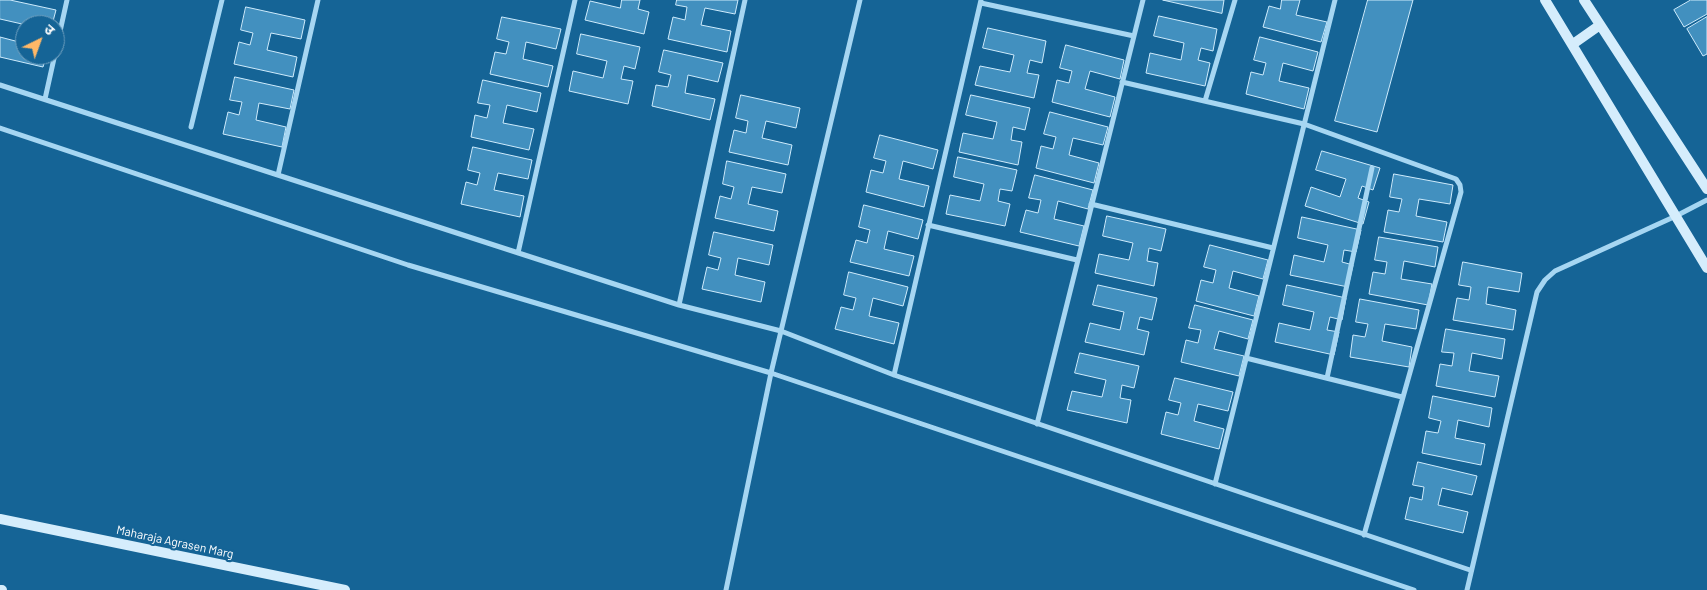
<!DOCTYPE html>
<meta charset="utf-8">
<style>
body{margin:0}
#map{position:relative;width:1707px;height:590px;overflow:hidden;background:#156496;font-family:Barlow,"Noto Sans Devanagari",sans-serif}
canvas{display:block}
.north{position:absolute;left:15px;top:15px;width:50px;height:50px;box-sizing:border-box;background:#156496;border:1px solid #73a2c0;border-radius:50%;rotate:42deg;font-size:14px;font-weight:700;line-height:20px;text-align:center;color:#fff}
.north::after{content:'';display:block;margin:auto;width:18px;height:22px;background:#ffb867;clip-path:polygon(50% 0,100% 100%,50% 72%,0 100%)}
</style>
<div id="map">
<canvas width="1707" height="590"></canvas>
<div class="north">उ</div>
</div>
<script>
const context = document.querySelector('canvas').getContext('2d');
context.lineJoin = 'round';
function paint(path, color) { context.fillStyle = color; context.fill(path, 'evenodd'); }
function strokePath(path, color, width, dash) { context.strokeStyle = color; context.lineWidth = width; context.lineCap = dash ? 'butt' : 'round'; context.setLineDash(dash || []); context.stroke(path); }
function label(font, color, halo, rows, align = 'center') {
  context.font = font + ' Barlow,sans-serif'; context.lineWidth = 4.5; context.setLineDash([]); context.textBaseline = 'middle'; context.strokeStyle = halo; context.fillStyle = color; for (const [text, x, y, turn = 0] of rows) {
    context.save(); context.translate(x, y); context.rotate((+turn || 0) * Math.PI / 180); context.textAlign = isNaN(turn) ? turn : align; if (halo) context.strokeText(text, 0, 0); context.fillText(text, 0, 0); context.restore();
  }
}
const building = new Path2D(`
 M0 0H10L56 10 52 25H25V55H46L43 67 0 57V37L19 42 22 24 0 19Z
 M622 0H640L638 9 649 12 644 34 585 20 590 1 620 8Z
 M677 0H738L735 14 705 8 701 25 731 31 727 52 668 39 673 17 685 20 687 7 676 5Z
 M1163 0H1224L1222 13Z
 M1282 0H1300L1296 15 1327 22 1321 42 1263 27 1269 6 1280 9Z
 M1368 0H1413L1377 132 1335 121Z
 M1691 0H1707V14L1684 27 1674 10Z
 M246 7 305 20 301 39 271 33 267 50 297 57 293 77 234 64 239 42 250 45 253 33 241 30Z
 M1159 16 1217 29 1213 51 1201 48 1198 60 1210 63 1205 86 1146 73 1150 53 1181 60 1184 43 1154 36Z
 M502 17 561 29 556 49 526 42 523 59 553 66 548 87 490 74 495 52 506 54 509 42 497 39Z
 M1707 17V54L1703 56 1687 29Z
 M988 28 1046 41 1042 63 1030 60 1027 73 1039 75 1034 98 975 85 980 66 1010 72 1014 55 983 48Z
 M581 34 640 47 635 69 624 66 621 79 633 81 628 104 569 91 573 71 603 78 607 61 577 54Z
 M1260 37 1318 52 1313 71 1283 63 1279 81 1309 88 1304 109 1246 94 1251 72 1263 75 1266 63 1254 60Z
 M1066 45 1124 60 1120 79 1090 71 1085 89 1115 97 1110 117 1052 102 1057 80 1069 83 1072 71 1060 68Z
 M664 50 723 63 718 82 688 75 685 93 715 99 710 120 652 106 656 85 668 87 671 75 659 72Z
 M235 77 294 90 290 109 259 103 256 120 286 127 282 147 223 134 228 112 239 115 242 102 230 100Z
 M483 80 541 93 537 112 507 105 503 123 534 129 529 150 471 137 475 115 487 118 490 105 478 103Z
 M741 95 800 108 796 128 766 121 762 138 792 145 788 165 729 152 734 130 746 133 748 121 736 118Z
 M971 95 1030 108 1025 130 1013 127 1011 140 1022 142 1018 165 959 152 963 133 993 139 997 122 966 115Z
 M1050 112 1108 127 1103 145 1073 138 1069 155 1099 163 1094 183 1036 168 1041 146 1053 149 1056 137 1044 134Z
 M880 135 938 150 933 169 903 161 899 179 929 186 924 207 866 192 871 170 883 173 886 161 874 158Z
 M473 147 532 160 528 179 498 173 494 190 524 196 520 217 461 204 466 182 477 185 480 173 468 170Z
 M1322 151 1380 168 1373 190 1362 186 1358 198 1369 202 1363 224 1305 206 1311 187 1340 197 1346 179 1316 170Z
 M958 157 1017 170 1012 191 1000 189 998 201 1010 204 1005 226 946 214 950 195 980 201 984 184 954 177Z
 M727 161 786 174 782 193 752 187 748 204 778 211 774 231 715 218 720 196 731 199 734 187 723 184Z
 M1394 174 1453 185 1450 204 1419 199 1416 216 1447 222 1443 242 1384 232 1388 210 1399 212 1402 199 1390 197Z
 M1035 175 1093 190 1088 209 1058 201 1054 219 1084 226 1079 246 1020 232 1026 210 1038 213 1041 200 1029 198Z
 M864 205 923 220 918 239 888 231 884 249 914 256 909 276 850 262 856 240 867 243 870 230 859 227Z
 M1107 216 1166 229 1161 251 1149 248 1147 261 1158 263 1154 286 1095 273 1099 254 1129 260 1133 243 1103 236Z
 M1302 217 1361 230 1356 252 1344 250 1342 262 1353 265 1348 287 1290 275 1294 255 1324 262 1328 245 1298 238Z
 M714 232 773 245 769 265 738 258 735 275 765 282 761 302 702 289 707 267 718 270 721 258 709 255Z
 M1379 237 1438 247 1435 267 1404 261 1401 279 1432 284 1428 305 1369 294 1373 272 1385 274 1387 262 1375 260Z
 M1210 245 1268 260 1263 279 1233 271 1229 288 1259 296 1254 316 1196 301 1201 280 1213 283 1216 270 1204 267Z
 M1463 262 1522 273 1519 292 1488 287 1486 304 1516 310 1513 330 1453 320 1457 298 1469 300 1471 287 1459 285Z
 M849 272 908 287 903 306 873 298 869 316 899 323 894 344 835 329 841 307 853 310 856 298 844 295Z
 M1098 285 1157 298 1152 320 1140 317 1137 329 1149 332 1144 355 1085 342 1090 323 1120 330 1124 312 1093 305Z
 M1287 285 1346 298 1342 320 1330 317 1327 330 1339 332 1334 355 1275 342 1279 323 1310 330 1314 312 1283 305Z
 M1360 299 1419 310 1416 329 1385 324 1382 341 1412 347 1409 367 1350 357 1353 335 1365 337 1368 324 1356 322Z
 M1195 305 1253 320 1248 339 1219 331 1214 349 1244 356 1239 376 1181 362 1186 340 1198 343 1201 330 1189 328Z
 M1446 329 1505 339 1502 359 1472 353 1469 371 1499 376 1495 397 1436 386 1440 364 1452 366 1454 353 1442 352Z
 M1080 353 1139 366 1134 388 1122 385 1120 398 1131 400 1127 423 1067 410 1072 391 1102 397 1106 380 1075 373Z
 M1175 378 1233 392 1228 411 1198 404 1194 421 1224 429 1219 449 1161 434 1166 412 1178 415 1181 403 1169 400Z
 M1433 396 1492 408 1489 427 1458 420 1455 438 1485 444 1481 465 1422 453 1426 431 1438 433 1441 421 1429 418Z
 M1418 462 1477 476 1472 495 1442 488 1438 505 1468 512 1463 533 1405 519 1410 497 1422 500 1424 487 1413 485Z`);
const street = new Path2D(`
 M981 3 1134 36
 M1122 82 1304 124 1456 179 1460 185 1461 192 1364 535
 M0 85 679 305 781 331 894 375 1470 570
 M45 99 67 0
 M1205 101 1235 0
 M191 127 222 0
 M0 128 408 265 771 373 1414 590
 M278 175 318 0
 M1091 204 1273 248
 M928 225 1077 260
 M518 253 575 0
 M679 305 745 0
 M1246 358 1402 397
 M894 375 981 0
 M1327 378 1372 168
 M1037 424 1143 0
 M1215 484 1335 0
 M726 590 771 373 860 0
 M1467 590 1537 292 1545 280 1555 271 1676 216 1707 200`);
const secondary = new Path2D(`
 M1545 0 1707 268
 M1584 0 1707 189
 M1573 44 1600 25
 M0 519 345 590
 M0 590H2`);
const streetNames = [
 ["Maharaja Agrasen Marg",175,542,12]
];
paint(building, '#4290bf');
strokePath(building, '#ceebfc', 1);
strokePath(street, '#a6d6f2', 5);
strokePath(secondary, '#d5edfc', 10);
label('12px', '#fff', '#156496', streetNames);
</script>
